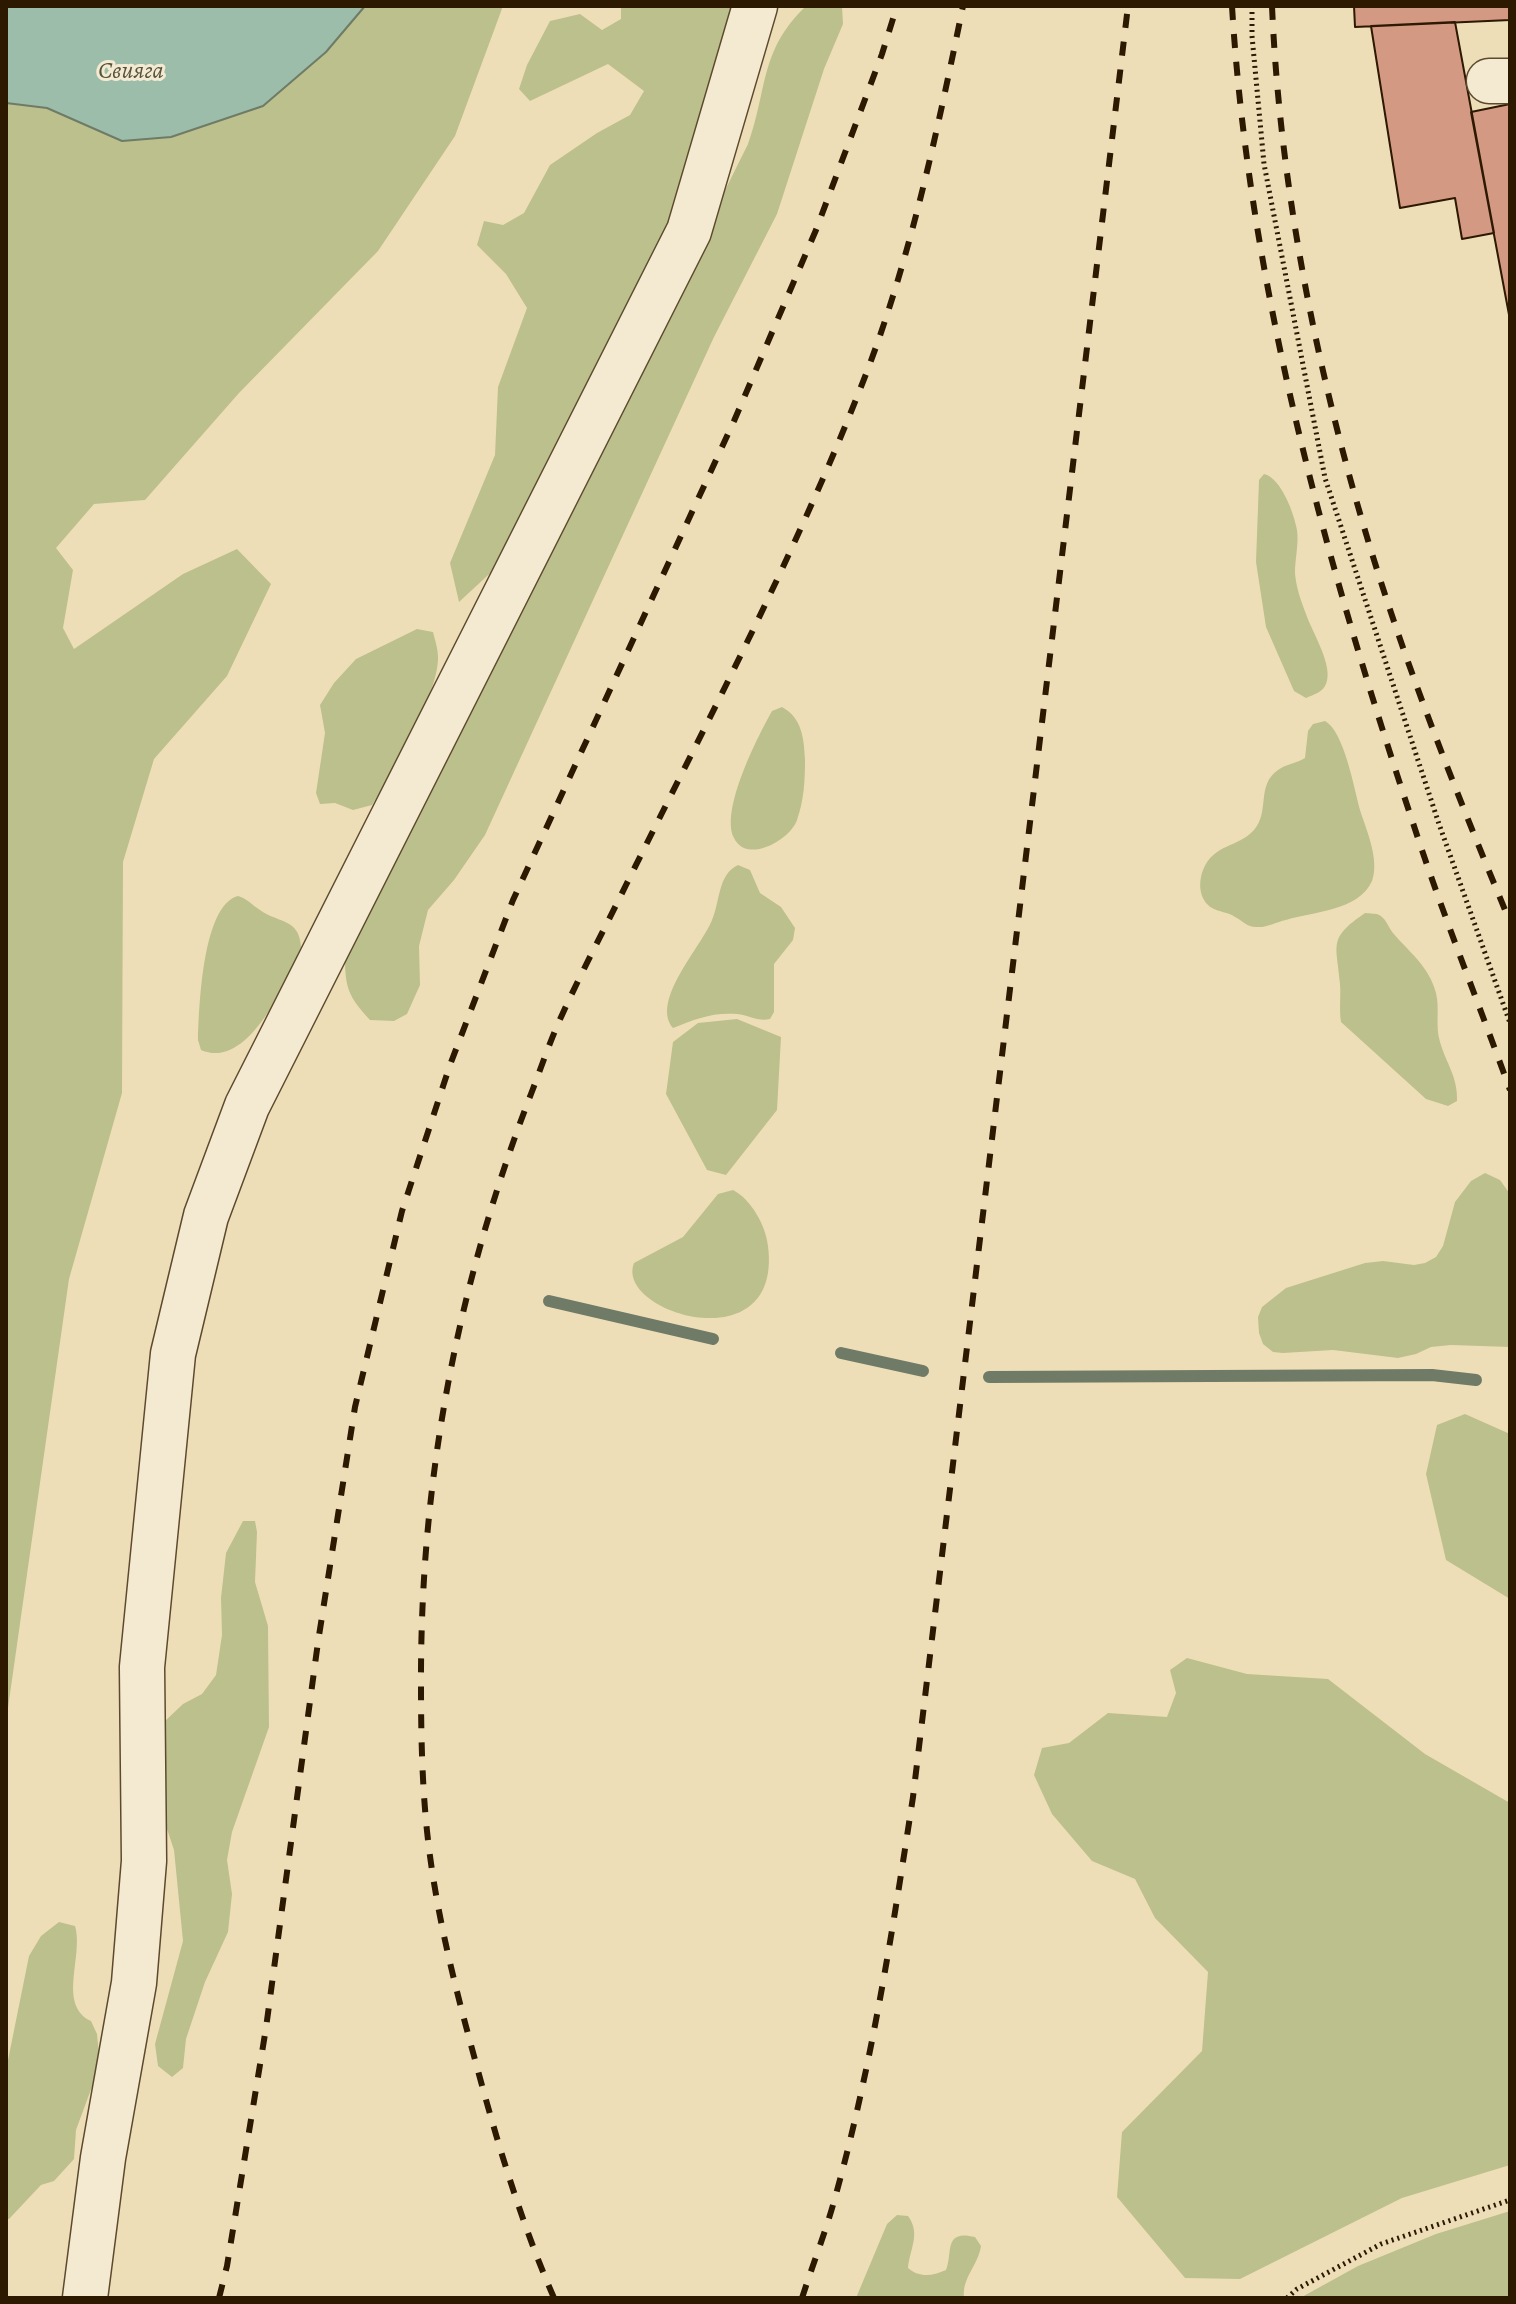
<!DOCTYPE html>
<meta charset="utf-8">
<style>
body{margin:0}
#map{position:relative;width:1516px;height:2304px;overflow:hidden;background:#eedeb8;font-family:Alegreya,serif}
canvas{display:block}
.frame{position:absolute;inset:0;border:8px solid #2d1800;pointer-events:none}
</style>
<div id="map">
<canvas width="1516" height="2304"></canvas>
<div class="frame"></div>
</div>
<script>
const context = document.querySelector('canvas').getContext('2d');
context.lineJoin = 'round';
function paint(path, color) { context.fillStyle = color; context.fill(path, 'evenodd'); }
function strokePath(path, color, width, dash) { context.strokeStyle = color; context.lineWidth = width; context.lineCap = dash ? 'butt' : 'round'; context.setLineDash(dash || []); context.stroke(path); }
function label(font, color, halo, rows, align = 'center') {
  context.font = font + ' Alegreya,serif'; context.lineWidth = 6; context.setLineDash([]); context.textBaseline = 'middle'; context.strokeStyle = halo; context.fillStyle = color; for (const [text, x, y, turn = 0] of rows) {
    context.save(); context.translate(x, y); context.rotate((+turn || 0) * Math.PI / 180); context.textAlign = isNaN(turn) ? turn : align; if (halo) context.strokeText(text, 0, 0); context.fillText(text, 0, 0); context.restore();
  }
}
const green = new Path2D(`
 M365 6H503L455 136 378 251 239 393 145 500 94 504 56 548 73 570 63 628 74 649 183 574 237 549 271 584 227 676 154 759 123 862 122 1093 69 1279 6 1722V103L47 108 122 141 263 106 326 52Z
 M621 6H738L673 224 499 565 459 602 450 563 495 455 498 387 527 308 506 274 477 245 484 221 503 225 524 213 550 165 597 133 630 115 644 91 608 64 530 101 519 89 527 65 550 21 580 14 602 30 621 19Z
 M806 6H842L843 24 824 69 777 214 714 337 485 835 454 880 428 910 419 946 420 985 407 1014 394 1021 370 1020C348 996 345 988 345 956L422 810 527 589 748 144C768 89 759 51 806 6Z
 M1264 474C1281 478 1294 513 1297 530 1299 544 1295 558 1295 573 1296 587 1301 601 1306 614 1312 632 1334 666 1326 684 1323 692 1313 695 1306 698L1294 691 1266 627 1256 562 1259 480Z
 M417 629 433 632C435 640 438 649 438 657 439 692 393 775 372 805L353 810 335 803 320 804 316 793 325 733 320 705 334 683 356 659Z
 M782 707C802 718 804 738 805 760 805 781 804 800 797 820 791 839 747 865 734 838 720 810 758 736 772 711Z
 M1325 721C1344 731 1354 788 1360 810 1366 829 1380 860 1372 881 1359 911 1311 912 1286 920 1276 922 1267 928 1256 927 1247 927 1243 921 1235 917 1228 912 1219 912 1212 908 1199 900 1198 883 1203 870 1214 843 1238 848 1254 830 1270 812 1256 785 1278 770 1286 764 1297 763 1305 758L1308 731 1313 724Z
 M738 865 750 870 760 893 781 907 795 928 793 940 774 964V1012L770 1019C758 1022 749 1015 737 1014 713 1012 695 1019 673 1028 650 1001 702 946 712 920 720 901 718 874 738 865Z
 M238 896C248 899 252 905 260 910 280 924 299 918 301 947 287 980 249 1071 201 1050L198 1040C199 1009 202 905 238 896Z
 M1365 913C1366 913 1376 914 1377 914 1386 917 1388 927 1393 933 1409 952 1429 966 1436 993 1440 1009 1435 1025 1440 1042 1446 1063 1458 1077 1457 1101L1448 1106 1426 1099 1341 1022C1339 1009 1341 997 1340 984 1337 944 1327 939 1365 913Z
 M737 1019 781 1037 777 1110 726 1175 707 1170 666 1094 673 1042 698 1023Z
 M1485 1173 1500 1180 1510 1194V1347L1451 1345 1431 1347 1416 1354 1398 1358 1333 1350 1283 1353 1273 1352 1263 1344 1259 1333 1258 1317 1262 1307 1286 1288 1365 1263 1383 1261 1414 1265 1425 1263 1436 1257 1443 1246 1455 1202 1471 1181Z
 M733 1190C751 1199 766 1226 768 1246 783 1364 614 1313 634 1263L683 1237 718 1194Z
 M1465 1414 1510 1434V1599L1446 1560 1426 1474 1437 1425Z
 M243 1521H255L257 1532 255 1582 268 1626 269 1727 232 1832 227 1860 232 1894 228 1932 205 1982 186 2039 183 2068 172 2077 158 2066 155 2044 183 1941 174 1850 160 1808 164 1722 183 1704 202 1694 216 1675 222 1635 221 1598 226 1553Z
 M1187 1658 1247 1674 1328 1679 1425 1754 1510 1803V2165L1402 2198 1240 2279 1185 2278 1117 2197 1122 2132 1202 2051 1208 1972 1155 1918 1135 1879 1092 1861 1052 1814 1034 1775 1042 1748 1069 1743 1108 1713 1167 1717 1176 1693 1170 1670Z
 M59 1922 75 1926C84 1956 57 2005 91 2021L97 2034 100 2065 76 2130 74 2159 54 2181 41 2185 9 2219H6V2070L29 1956 41 1936Z
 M1510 2211V2298H1300L1358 2266 1436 2234Z
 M897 2215 908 2216C921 2234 910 2248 908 2268 920 2278 932 2276 946 2270 953 2253 943 2229 975 2237L981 2246C978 2266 962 2277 964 2298H856L887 2224Z`);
const water = new Path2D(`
 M6 6H365L326 52 263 106 171 137 122 141 47 108 6 103Z`);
const stream = new Path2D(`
 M549 1301 713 1339
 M841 1353 923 1371
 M989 1377 1432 1375 1476 1380`);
const building = new Path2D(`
 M1354 6H1510V20L1355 27Z
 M1455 22 1494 233 1462 239 1455 198 1400 208 1371 26Z
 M1510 104V320L1471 112Z`);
const path = new Path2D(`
 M1252 6V36L1264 164 1325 478 1439 824 1510 1023
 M1287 2298 1297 2289 1381 2244 1510 2200`);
const minor = new Path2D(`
 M1489 81H1510
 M85 2298 103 2158 134 1983 144 1861 142 1667 173 1354 206 1216 247 1106 689 231 755 6`);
const rail = new Path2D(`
 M1232 6C1249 285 1325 559 1413 823 1442 913 1478 1001 1510 1090
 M1272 6C1280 189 1317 373 1370 547 1409 675 1459 799 1510 922
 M219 2298 227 2266 266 2028 318 1642 355 1407 402 1211 450 1065 513 900 734 421 816 230 882 54 897 6
 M554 2298C520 2220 496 2138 474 2056 454 1983 435 1908 427 1831 422 1783 421 1734 421 1686 420 1481 457 1285 531 1094 541 1068 550 1041 562 1015 582 971 605 928 626 885 707 722 792 561 859 392 909 267 936 137 963 6
 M802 2298C812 2267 824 2236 833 2205 871 2071 892 1934 913 1797L1128 6`);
const waterNames = [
 ["Свияга",131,72]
];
paint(green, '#bcc08c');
paint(water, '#9bbdaa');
strokePath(water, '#6f7b66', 2);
strokePath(stream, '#6f7b66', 12);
paint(building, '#d49982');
strokePath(building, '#2d1800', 2);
strokePath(minor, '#5d4a2e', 47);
strokePath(path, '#2d1800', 5, [2, 4]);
strokePath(minor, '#f4ead1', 44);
strokePath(rail, '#2d1800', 6, [14, 14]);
label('italic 24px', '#54523c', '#f4ead1', waterNames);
</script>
